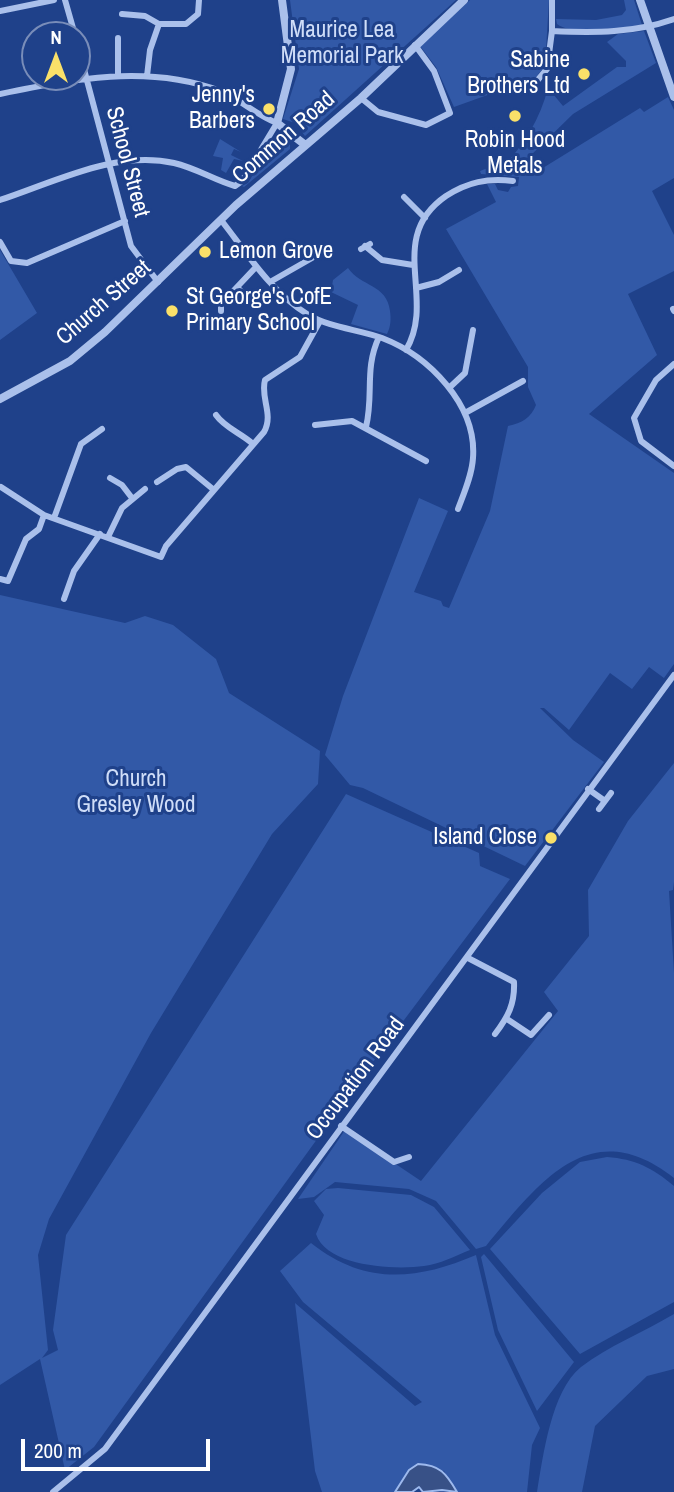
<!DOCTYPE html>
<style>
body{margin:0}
#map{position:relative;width:674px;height:1492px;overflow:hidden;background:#1f418a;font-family:"Archivo Narrow",sans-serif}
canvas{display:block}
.north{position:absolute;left:21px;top:21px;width:70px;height:70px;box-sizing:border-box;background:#1f418a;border:2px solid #798db9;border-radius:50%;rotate:0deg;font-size:19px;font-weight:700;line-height:28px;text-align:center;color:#fff}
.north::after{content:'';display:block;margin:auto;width:24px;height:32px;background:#fae069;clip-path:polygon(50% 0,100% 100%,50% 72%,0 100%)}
.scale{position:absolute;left:21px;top:1439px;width:189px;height:32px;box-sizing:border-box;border:4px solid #fff;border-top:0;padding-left:9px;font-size:21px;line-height:24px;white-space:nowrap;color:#fff;-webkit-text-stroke:5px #1f418a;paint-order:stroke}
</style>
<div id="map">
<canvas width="674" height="1492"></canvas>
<div class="north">N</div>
<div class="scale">200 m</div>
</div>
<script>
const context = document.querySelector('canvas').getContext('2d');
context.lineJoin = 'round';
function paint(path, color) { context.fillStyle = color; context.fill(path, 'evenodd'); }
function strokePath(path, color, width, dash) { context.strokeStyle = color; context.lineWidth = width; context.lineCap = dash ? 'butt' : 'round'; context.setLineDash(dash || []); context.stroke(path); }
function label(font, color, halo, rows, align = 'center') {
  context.font = font + ' "Archivo Narrow",sans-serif'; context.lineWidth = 6; context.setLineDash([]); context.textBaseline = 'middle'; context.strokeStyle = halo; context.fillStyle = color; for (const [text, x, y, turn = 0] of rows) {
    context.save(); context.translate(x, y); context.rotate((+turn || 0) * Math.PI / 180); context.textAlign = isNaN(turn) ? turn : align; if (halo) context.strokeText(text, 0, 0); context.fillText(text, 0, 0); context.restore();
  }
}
const green = new Path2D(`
 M290 0H456L305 136 295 123 283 119 299 69Z
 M470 0H549L545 66 535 78 454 107 436 67 420 46Z
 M624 0H634L642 25C622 28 572 36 557 24L556 19 596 20 622 15 626 10Z
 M644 31 656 63 573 114 527 159 538 171 640 108 644 112 668 97 674 110V178L652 191 674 235V271L628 294 657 355 589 414 674 473V664L664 678 649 667 632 689 610 673 569 730 544 708H540L573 740 604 762 525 866 363 788 350 785 325 755 343 696 419 498 448 511 414 592 441 601 443 606 449 608 490 511 508 426C522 423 531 418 536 405L528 387V367L446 229 496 202 487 184H495L498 190 508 192 511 187 518 186 519 177 481 174 480 171 498 164 503 167C525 143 540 119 548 88L563 106 617 67H626V61L607 42 618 34Z
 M278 133 290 143V149L244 187 242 186 248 183Z
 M220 139 241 152 234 149 231 155 243 161 234 159 226 173 221 170 223 158 213 156Z
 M0 250 37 313 0 340Z
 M348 268C361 287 387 284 390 311 391 319 391 326 387 334L351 324 358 305 331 292 333 280Z
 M0 595 125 623 145 616 173 625 216 659 229 693 320 751 318 784 272 834 151 1033 49 1219 38 1255 48 1350 42 1358 58 1350 53 1330 66 1235 346 794 479 853 480 866 510 879 386 1044 94 1447 65 1470 40 1359 0 1385Z
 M674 763V882L673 890 669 891 674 973V1178C590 1112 539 1183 486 1246L476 1249 436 1201 409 1189 335 1182 314 1197 298 1199 345 1130 421 1181 558 1011 544 992 589 936 588 890 628 821Z
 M607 1157C635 1159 653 1168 674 1186V1302L580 1354 490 1249 542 1193 580 1162Z
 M338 1188 411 1195 434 1207 470 1250C455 1256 440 1264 424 1266 395 1270 327 1267 316 1234L324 1215 314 1201 326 1189Z
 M311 1243C364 1285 415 1281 476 1255L495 1335 540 1428 532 1445 527 1492H457L444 1471 418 1464 395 1492H322L315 1471 295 1303 415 1406 422 1402 303 1302 280 1271Z
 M484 1254 574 1362 537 1411 498 1330 481 1257Z
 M674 1314V1369L647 1376 595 1426 582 1492H537C543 1457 551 1391 581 1367 608 1346 644 1332 674 1314Z`);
const water = new Path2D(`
 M418 1464C440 1465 446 1473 457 1492L442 1490 423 1492 419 1487 412 1492H395L409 1470Z`);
const minor = new Path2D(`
 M65 0 75 35
 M0 11 54 0
 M122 14 145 16 159 24H186L198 14 199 0
 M552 31C595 33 634 33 674 19
 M77 43 131 246 158 282
 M118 76V38
 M147 76 150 50 159 24
 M536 82 547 69 552 31V0
 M0 94C73 79 148 64 220 91 240 99 256 115 277 123L242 181 235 186C214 180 196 168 174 163 115 150 55 182 0 200
 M361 98 378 112 426 125 450 113 434 71 415 45
 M404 197 425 218
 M221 220C247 253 270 291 307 314 330 328 357 329 382 338 429 356 477 405 473 458 472 475 464 493 458 509
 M0 242 11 261 27 263 125 221
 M365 246 382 260 413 265
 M361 249 370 244
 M270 282 312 258
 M238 288 251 302
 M416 288 439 282 459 270
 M673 309 674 311
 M221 311V304L256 267
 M406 350C437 298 385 238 446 196 468 182 487 178 513 181
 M674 364 656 380 634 418 641 441 674 466
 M449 388 465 373 473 330
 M465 413 523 381
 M216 415C225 428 241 433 253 444
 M315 425 352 421 426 461
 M366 427C374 394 364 369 379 337
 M110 478 122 485 132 498
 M157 482 177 469 186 467 214 490
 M1 487 44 515 161 557 166 546 264 432C274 414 260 398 265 380L300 357 320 321
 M54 518 81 444 102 429
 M108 537 122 508 145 489
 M0 579 8 581 26 539 39 529 44 515
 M64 599 74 571 100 534
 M588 789 605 801
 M599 809 611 793
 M468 958 514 982C515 1004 508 1017 495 1034
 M507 1019 531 1035 549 1015
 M341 1126 394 1162 409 1157
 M53 1492 105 1449 674 675`);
const tertiary = new Path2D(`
 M282 0 291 69 277 123 304 144
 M640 0 674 97
 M0 399 70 361 105 332 236 205 361 98 464 0`);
const markers = [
 [584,74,7,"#fae069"],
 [269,109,7,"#fae069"],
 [515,116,7,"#fae069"],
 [205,252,7,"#fae069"],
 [172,311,7,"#fae069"],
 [551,838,7,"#fae069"]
];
const parkNames = [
 ["Maurice Lea",342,31],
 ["Memorial Park",342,57],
 ["Church",136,780],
 ["Gresley Wood",136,806]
];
const poiNames = [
 ["Sabine",570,61],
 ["Brothers Ltd",570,87],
 ["Jenny's",255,96],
 ["Barbers",255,122],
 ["Robin Hood",515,141,"center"],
 ["Metals",515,167,"center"],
 ["Lemon Grove",219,252,"left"],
 ["St George's CofE",186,298,"left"],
 ["Primary School",186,324,"left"],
 ["Island Close",537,838]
];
const streetNames = [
 ["Common Road",284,138,-41],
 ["School Street",127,162,75],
 ["Church Street",104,303,-41],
 ["Occupation Road",356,1079,-53]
];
paint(green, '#3259a7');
paint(water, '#385187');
strokePath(water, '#9db9ed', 2);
strokePath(minor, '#aac0eb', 6);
strokePath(tertiary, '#aac0eb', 8);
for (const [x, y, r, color] of markers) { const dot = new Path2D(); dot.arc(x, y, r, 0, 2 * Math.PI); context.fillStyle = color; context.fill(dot); strokePath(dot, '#1f418a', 2.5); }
label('23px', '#cfddf8', '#1f418a', parkNames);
label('23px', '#fff', '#1f418a', poiNames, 'right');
label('23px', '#fff', '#1f418a', streetNames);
</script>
